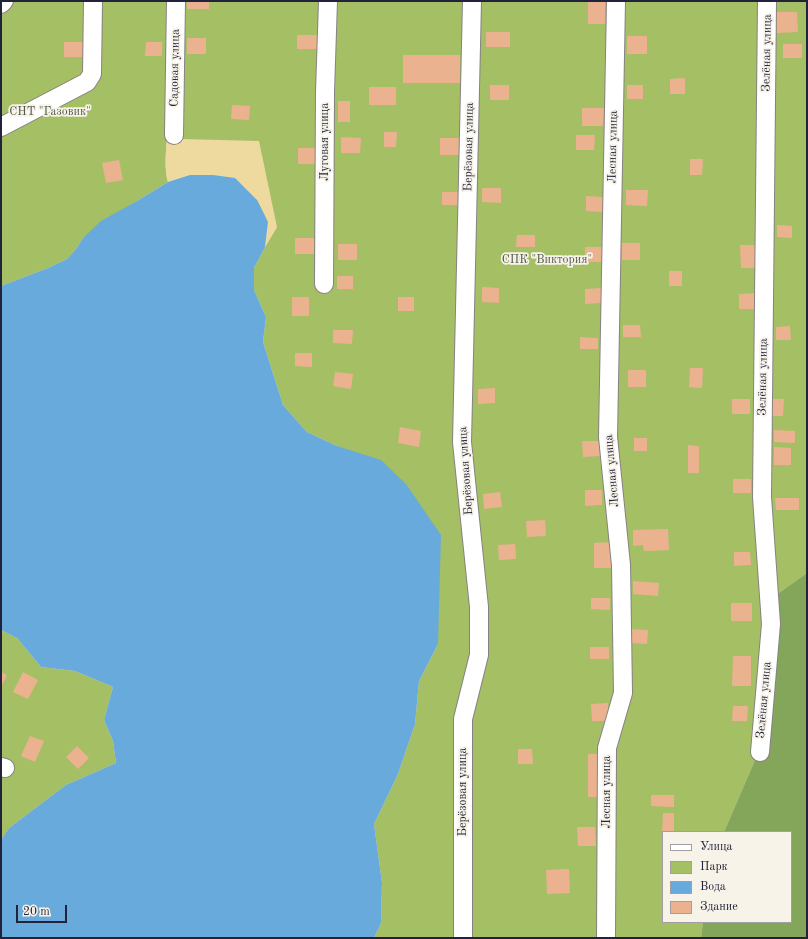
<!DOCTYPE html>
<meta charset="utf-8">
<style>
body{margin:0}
#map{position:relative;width:808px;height:939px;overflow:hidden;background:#ece3c4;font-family:"Old Standard TT",serif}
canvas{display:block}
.frame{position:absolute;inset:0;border:2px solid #22223b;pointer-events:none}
.legend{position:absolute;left:662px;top:831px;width:130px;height:92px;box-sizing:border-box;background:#f7f3e8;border:1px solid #a29fa3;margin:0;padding:5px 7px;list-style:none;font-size:12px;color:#22223b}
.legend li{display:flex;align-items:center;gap:8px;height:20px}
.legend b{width:20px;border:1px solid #a29fa3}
.scale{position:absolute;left:16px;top:905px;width:51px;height:18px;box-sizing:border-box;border:2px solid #22223b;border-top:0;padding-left:5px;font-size:12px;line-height:14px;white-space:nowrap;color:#22223b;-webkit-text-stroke:3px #f7f3e8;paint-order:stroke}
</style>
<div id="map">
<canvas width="808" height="939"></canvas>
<div class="frame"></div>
<ul class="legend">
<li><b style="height:5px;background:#fff"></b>Улица</li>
<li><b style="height:11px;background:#a5bf65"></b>Парк</li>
<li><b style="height:11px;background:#68aadc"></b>Вода</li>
<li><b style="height:11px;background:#ebb290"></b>Здание</li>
</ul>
<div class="scale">20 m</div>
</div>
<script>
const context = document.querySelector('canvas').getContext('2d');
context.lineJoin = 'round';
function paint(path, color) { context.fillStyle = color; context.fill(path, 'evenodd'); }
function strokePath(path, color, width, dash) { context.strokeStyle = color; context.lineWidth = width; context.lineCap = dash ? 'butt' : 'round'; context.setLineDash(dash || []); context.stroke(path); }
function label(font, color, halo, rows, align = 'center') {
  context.font = font + ' "Old Standard TT",serif'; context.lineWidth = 3.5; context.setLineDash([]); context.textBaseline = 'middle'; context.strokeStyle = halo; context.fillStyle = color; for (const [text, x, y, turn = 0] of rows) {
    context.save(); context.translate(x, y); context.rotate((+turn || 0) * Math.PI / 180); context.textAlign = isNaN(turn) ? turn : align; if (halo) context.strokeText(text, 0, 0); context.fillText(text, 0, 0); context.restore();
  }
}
const green = new Path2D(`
 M1 1H807V573L776 595 767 759 755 760 724 832H663V922H703L701 938H374L381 923 382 883 374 824 398 774 415 724 419 681 438 644 337 446 307 432 283 405 263 342 266 317 254 290V268L265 247 277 227 181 139 167 138C166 151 164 169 168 182L137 201 83 238 76 249 67 259 48 268 1 286Z
 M1 630 17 638 41 667 75 671 113 687 104 720 113 741 116 763 66 785 9 828 1 840Z`);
const forest = new Path2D(`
 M807 573V938H701L703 922H791V832H724L755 760 767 759 776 595Z`);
const sand = new Path2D(`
 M167 138 181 139 259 141 277 227 265 247 268 222 257 200 190 175 168 182C164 169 166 151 167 138Z`);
const water = new Path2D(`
 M190 175H213L235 178 257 200 268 222 265 247 254 268V290L266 317 263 342 283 405 307 432 337 446 381 460 406 484 441 535 438 644 419 681 415 724 398 774 374 824 382 883 381 923 374 938H1V840L9 828 66 785 116 763 113 741 104 720 113 687 75 671 41 667 17 638 1 630V286L48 268 67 259 76 249 83 238 101 221 137 201 168 182Z`);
const building = new Path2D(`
 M187 1H209V9H187Z
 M588 1H605V24H588Z
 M776 12H797L798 32 777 33Z
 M486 32H510V47H486Z
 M297 35H317V49H297Z
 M627 36H647V54H627Z
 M187 38H206V54H187Z
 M64 42H83V57H64Z
 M146 42H162V56H145Z
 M783 44H802V58H783Z
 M403 55H460V83H403Z
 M685 78V94H670V79Z
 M490 85H509V100H490Z
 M627 85H643V99H627Z
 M369 87H396V105H369Z
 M338 101H350V122H338Z
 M232 105 250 106 249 120 231 119Z
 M582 108H604L603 126H582Z
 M384 132H397L396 147H384Z
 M576 135H595L594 150H576Z
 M341 137 361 138 360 153H341Z
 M440 138H461V155H440Z
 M298 148H317V164H298Z
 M690 159H703L702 175H690Z
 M119 160 123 180 106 183 102 163Z
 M482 188H501V203L482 202Z
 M626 190H648L647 206 626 205Z
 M442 192H459V205H442Z
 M586 196 603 197V212L586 211Z
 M777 225 792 226V238L777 237Z
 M517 235H535V247H516Z
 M295 238H314V254H295Z
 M622 243H640V260H622Z
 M338 244H357V260H338Z
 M740 245H756V268H741Z
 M585 247H602V262H585Z
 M669 271H682V286H669Z
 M337 276H353V289H337Z
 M482 287 499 288V303L482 302Z
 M602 288V303L585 304V289Z
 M756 293 757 309H739V294Z
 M292 297H309V316H292Z
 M398 297H414V311H398Z
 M623 325H640L641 337H623Z
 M790 326 791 340H776V327Z
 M333 330H353L352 344 333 343Z
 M580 337 598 338V349H580Z
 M295 353H312V367L295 366Z
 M690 368H703L702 388 689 387Z
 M628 370H646V387H628Z
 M335 372 353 374 351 389 333 386Z
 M495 388V403L478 404V389Z
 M732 399H750V414H732Z
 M772 399H784L783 416H772Z
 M400 427 421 431 419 447 398 443Z
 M774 430 795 431V443L774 442Z
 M634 438H647V451H634Z
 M582 441H599L600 456 583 457Z
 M688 445 699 446V473H688Z
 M774 447 791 448V465H774Z
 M733 479H751V493H733Z
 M585 490H602V505L585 506Z
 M500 492 502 507 484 509 483 494Z
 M775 498H799V510H776Z
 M545 520 546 536 527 537 526 521Z
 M668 529 669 550 644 551 643 545 633 546V530Z
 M613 542V568H594V543Z
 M515 544 516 559 499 560 498 545Z
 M734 552H750L751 565 734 566Z
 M633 581 659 583 658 596 633 594Z
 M591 598H610V610L591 609Z
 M731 603H752V621H731Z
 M630 629 648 630 647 644 630 643Z
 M590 647H609V659H590Z
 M733 656H751V686H732Z
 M1 672 7 675 1 687Z
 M23 672 38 680 28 699 13 692Z
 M608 703 609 721H592L591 704Z
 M733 706H748L747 721H732Z
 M30 736 44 741 35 762 21 756Z
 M77 746 89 758 78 769 66 757Z
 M518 749H532L533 764H518Z
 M588 754H599L600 797H588Z
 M651 795H674V807L651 806Z
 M663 813H674V832H662Z
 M577 827H595L596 846H578Z
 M569 869 570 893 547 894 546 870Z`);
const minor = new Path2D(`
 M1 4 4 1
 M1 127 87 82 92 74 93 1
 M174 135 176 1
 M324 284 325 92 328 1
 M760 752 771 624 762 497 767 1
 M1 767 5 768
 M463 938V719L479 655V607L462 442 472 1
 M606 938 607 748 623 693 621 565 608 437 616 1`);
const streetNames = [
 ["Зелёная улица",767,53,-89],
 ["Садовая улица",175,68,-89],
 ["Луговая улица",325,142,-90],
 ["Берёзовая улица",469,147,-89],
 ["Лесная улица",613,147,-89],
 ["Зелёная улица",763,377,-89],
 ["Берёзовая улица",466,471,-94],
 ["Лесная улица",612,471,-95],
 ["Зелёная улица",764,700,-85],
 ["Берёзовая улица",463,792,-90],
 ["Лесная улица",607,792,-90]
];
const parkNames = [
 ["СНТ \"Газовик\"",50,112],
 ["СПК \"Виктория\"",547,260]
];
paint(green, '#a5bf65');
paint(forest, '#84a65a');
paint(sand, '#eeda9e');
paint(water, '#68aadc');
paint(building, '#ebb290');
strokePath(minor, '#878280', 20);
strokePath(minor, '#fff', 18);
label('12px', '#22223b', '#f7f3e8', streetNames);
label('12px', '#50594a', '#f7f3e8', parkNames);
</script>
